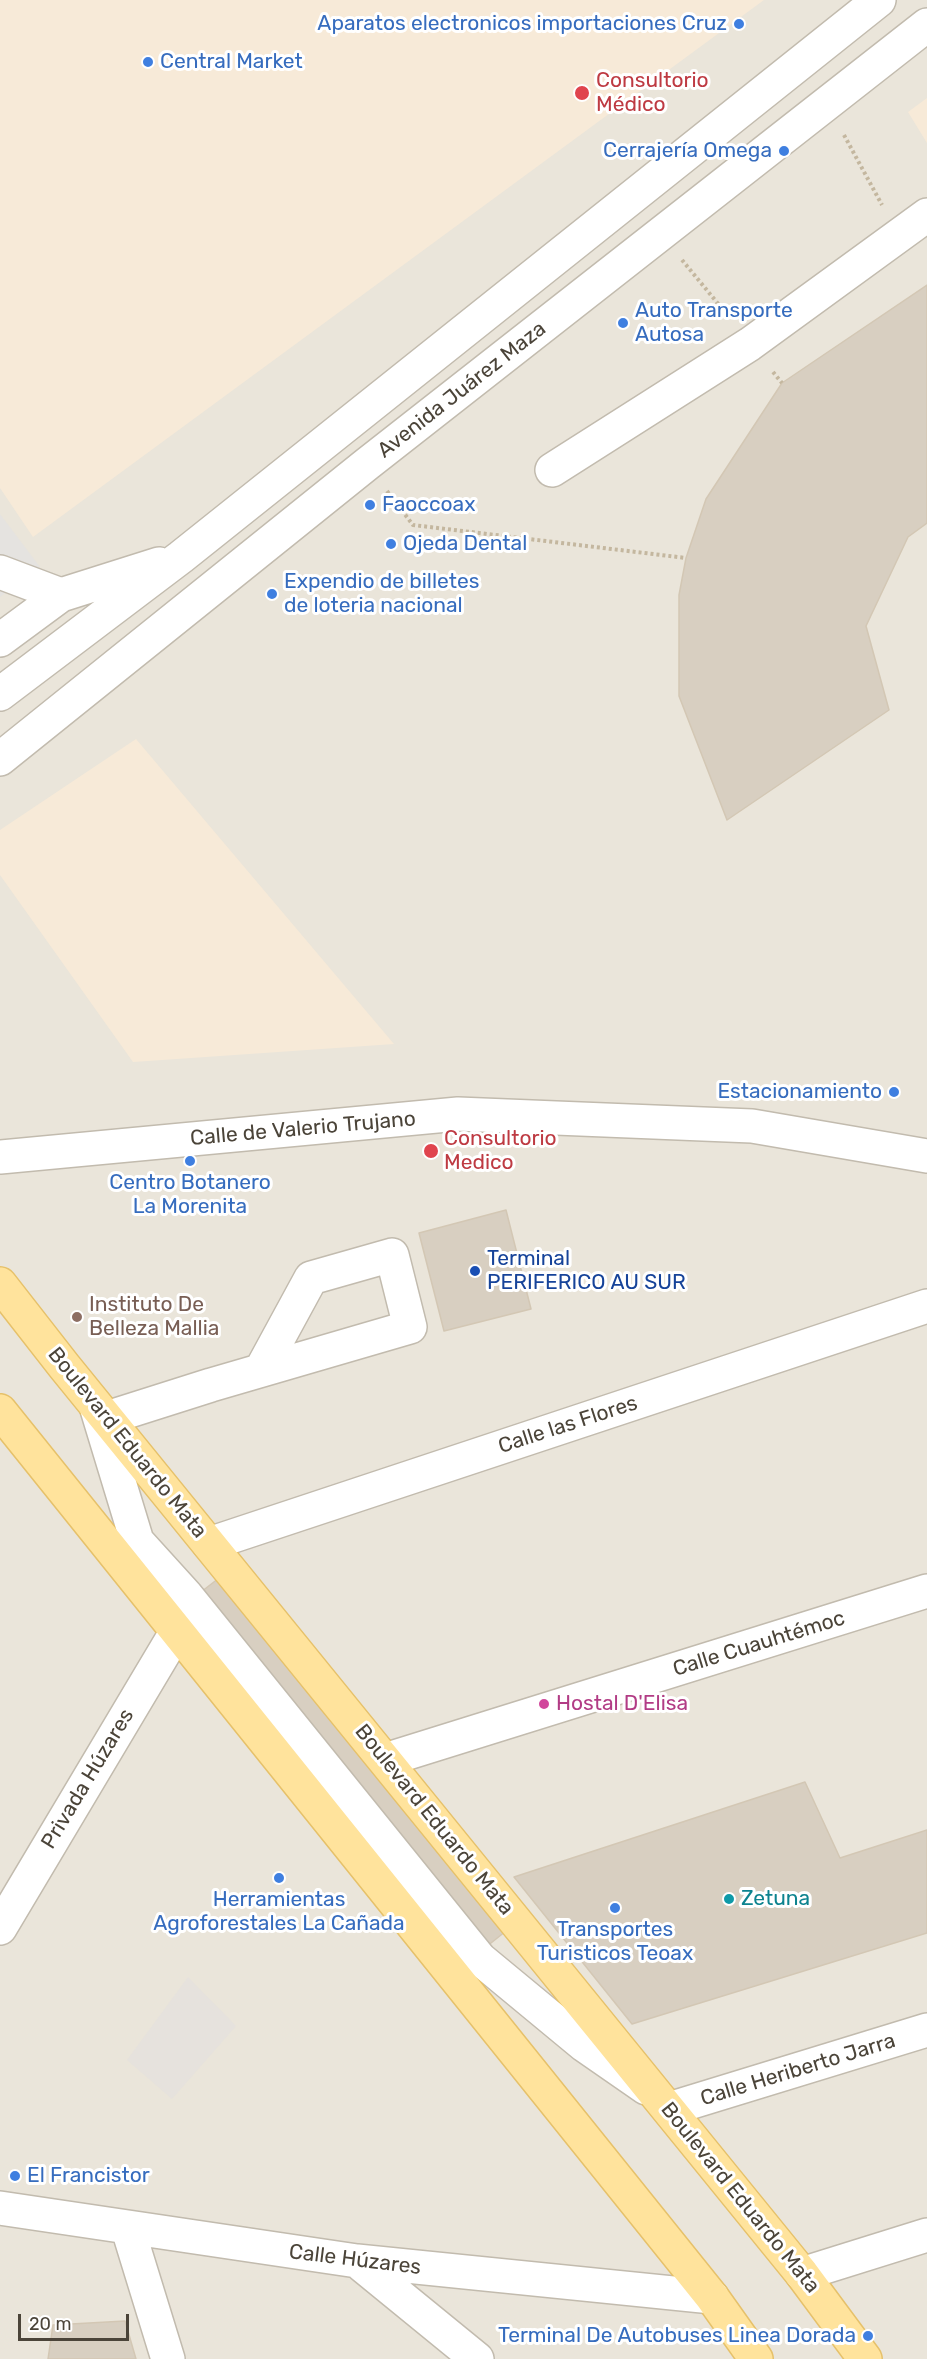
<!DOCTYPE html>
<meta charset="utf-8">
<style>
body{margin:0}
#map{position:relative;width:927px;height:2359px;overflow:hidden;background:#f6f3ec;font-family:Rubik,sans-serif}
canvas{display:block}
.scale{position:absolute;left:18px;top:2314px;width:111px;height:27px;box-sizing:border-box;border:3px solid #4b4439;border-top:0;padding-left:8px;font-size:18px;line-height:21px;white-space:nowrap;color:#4b4439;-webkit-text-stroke:4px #fff;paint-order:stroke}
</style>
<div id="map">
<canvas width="927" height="2359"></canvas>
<div class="scale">20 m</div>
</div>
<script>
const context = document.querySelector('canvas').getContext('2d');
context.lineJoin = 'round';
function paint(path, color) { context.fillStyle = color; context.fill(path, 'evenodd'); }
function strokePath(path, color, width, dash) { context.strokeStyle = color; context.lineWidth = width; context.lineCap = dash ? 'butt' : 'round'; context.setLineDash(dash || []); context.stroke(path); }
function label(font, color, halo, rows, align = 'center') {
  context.font = font + ' Rubik,sans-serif'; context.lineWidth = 6; context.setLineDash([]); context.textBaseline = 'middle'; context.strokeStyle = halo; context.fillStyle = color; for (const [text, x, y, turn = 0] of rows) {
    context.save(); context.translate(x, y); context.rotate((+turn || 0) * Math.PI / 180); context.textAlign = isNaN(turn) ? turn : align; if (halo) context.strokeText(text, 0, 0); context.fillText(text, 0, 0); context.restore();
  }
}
const residential = new Path2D(`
 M0 0H927V2359H0Z`);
const commercial = new Path2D(`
 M0 0H764L33 537 0 488Z
 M927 98V143L908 112Z
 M136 739 394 1044 133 1062 0 875V830Z`);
const industrial = new Path2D(`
 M188 1977 236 2026 172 2099 127 2060Z`);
const parking = new Path2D(`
 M0 514 40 567 0 597Z`);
const building = new Path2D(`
 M927 285V523L908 537 866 626 889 710 727 820 679 696V595L686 558 706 499 782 383Z
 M506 1210 531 1309 444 1331 419 1233Z
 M228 1571 511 1927 476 1955 192 1599Z
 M805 1782 840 1858 927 1830V1933L632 2024 514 1877Z
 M125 2321 136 2359H48L53 2325Z`);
const path = new Path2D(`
 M844 135 882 205
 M682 260 729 317
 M773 372 782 383
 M387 491 413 525 686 558`);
const minor = new Path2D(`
 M552 470 750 344 927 215
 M0 572 61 595
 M0 640 61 595 159 564
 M0 694 181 557 879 0
 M0 759 367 464 927 25
 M0 1157 458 1114 752 1126 927 1156
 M96 1406 137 1541 186 1595 480 1959 584 2045 646 2088
 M107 1418 211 1385 410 1327 392 1255 311 1278 261 1370
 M209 1544 927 1306
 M385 1760 927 1591
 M0 1928 177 1631
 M669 2109 927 2030
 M0 2208 357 2261 712 2297
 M128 2229 168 2359
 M357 2261 477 2359
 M802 2274 927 2235`);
const major = new Path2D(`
 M0 1284 64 1366 802 2274 865 2359
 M0 1411 712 2297 756 2359`);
const markers = [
 [739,24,6,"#3f7fe0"],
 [148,62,6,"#3f7fe0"],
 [582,93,8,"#e0444e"],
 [784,151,6,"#3f7fe0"],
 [623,323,6,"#3f7fe0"],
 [370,505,6,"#3f7fe0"],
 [391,544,6,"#3f7fe0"],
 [272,594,6,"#3f7fe0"],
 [894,1092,6,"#3f7fe0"],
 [431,1151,8,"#e0444e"],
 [190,1161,6,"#3f7fe0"],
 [475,1271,6,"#1a4fb4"],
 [77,1317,6,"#8d6e63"],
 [544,1704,6,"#d1479c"],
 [279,1878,6,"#3f7fe0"],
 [729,1899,6,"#0f9aa8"],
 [615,1908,6,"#3f7fe0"],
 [15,2176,6,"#3f7fe0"],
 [868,2336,6,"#3f7fe0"]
];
const shopNames = [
 ["Aparatos electronicos importaciones Cruz",727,24,"right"],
 ["Central Market",160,62],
 ["Cerrajería Omega",772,151,"right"],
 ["Auto Transporte",635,311],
 ["Autosa",635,335],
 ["Faoccoax",382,505],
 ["Ojeda Dental",403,544],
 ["Expendio de billetes",284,582],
 ["de loteria nacional",284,606],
 ["Estacionamiento",882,1092,"right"],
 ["Centro Botanero",190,1183,"center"],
 ["La Morenita",190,1207,"center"],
 ["Herramientas",279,1900,"center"],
 ["Agroforestales La Cañada",279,1924,"center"],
 ["Transportes",615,1930,"center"],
 ["Turisticos Teoax",615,1954,"center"],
 ["El Francistor",27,2176],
 ["Terminal De Autobuses Linea Dorada",856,2336,"right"]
];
const healthNames = [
 ["Consultorio",596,81],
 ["Médico",596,105],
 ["Consultorio",444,1139],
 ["Medico",444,1163]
];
const streetNames = [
 ["Avenida Juárez Maza",462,390,-38],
 ["Calle de Valerio Trujano",303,1129,-5],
 ["Calle las Flores",568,1425,-18],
 ["Boulevard Eduardo Mata",127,1443,51],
 ["Calle Cuauhtémoc",759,1644,-17],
 ["Privada Húzares",88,1779,-59],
 ["Boulevard Eduardo Mata",434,1820,51],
 ["Calle Heriberto Jarra",798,2070,-17],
 ["Boulevard Eduardo Mata",740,2198,51],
 ["Calle Húzares",355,2260,7]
];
const transitNames = [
 ["Terminal",487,1259],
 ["PERIFERICO AU SUR",487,1283]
];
const educationNames = [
 ["Instituto De",89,1305],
 ["Belleza Mallia",89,1329]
];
const hotelNames = [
 ["Hostal D'Elisa",556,1704]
];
const cultureNames = [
 ["Zetuna",741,1899]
];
paint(residential, '#eae5da');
paint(commercial, '#f7ead8');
paint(industrial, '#e6e2dd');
paint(parking, '#e5e3e0');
paint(building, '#d8cfc1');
strokePath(building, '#d3c7b4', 1.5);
strokePath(minor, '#c2bbae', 36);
strokePath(major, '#e6c16a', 36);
strokePath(path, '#c4b79f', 4, [3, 3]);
strokePath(minor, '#fff', 33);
strokePath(major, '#ffe39c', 33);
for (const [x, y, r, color] of markers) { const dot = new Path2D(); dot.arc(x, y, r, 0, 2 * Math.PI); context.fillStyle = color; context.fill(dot); strokePath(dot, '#fff', 2); }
label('21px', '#366cbe', '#fff', shopNames, 'left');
label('21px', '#be3a42', '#fff', healthNames, 'left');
label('21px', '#4b4439', '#fff', streetNames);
label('21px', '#164399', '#fff', transitNames, 'left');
label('21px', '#785e54', '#fff', educationNames, 'left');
label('21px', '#b23c85', '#fff', hotelNames, 'left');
label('21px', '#0d838f', '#fff', cultureNames, 'left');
</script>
